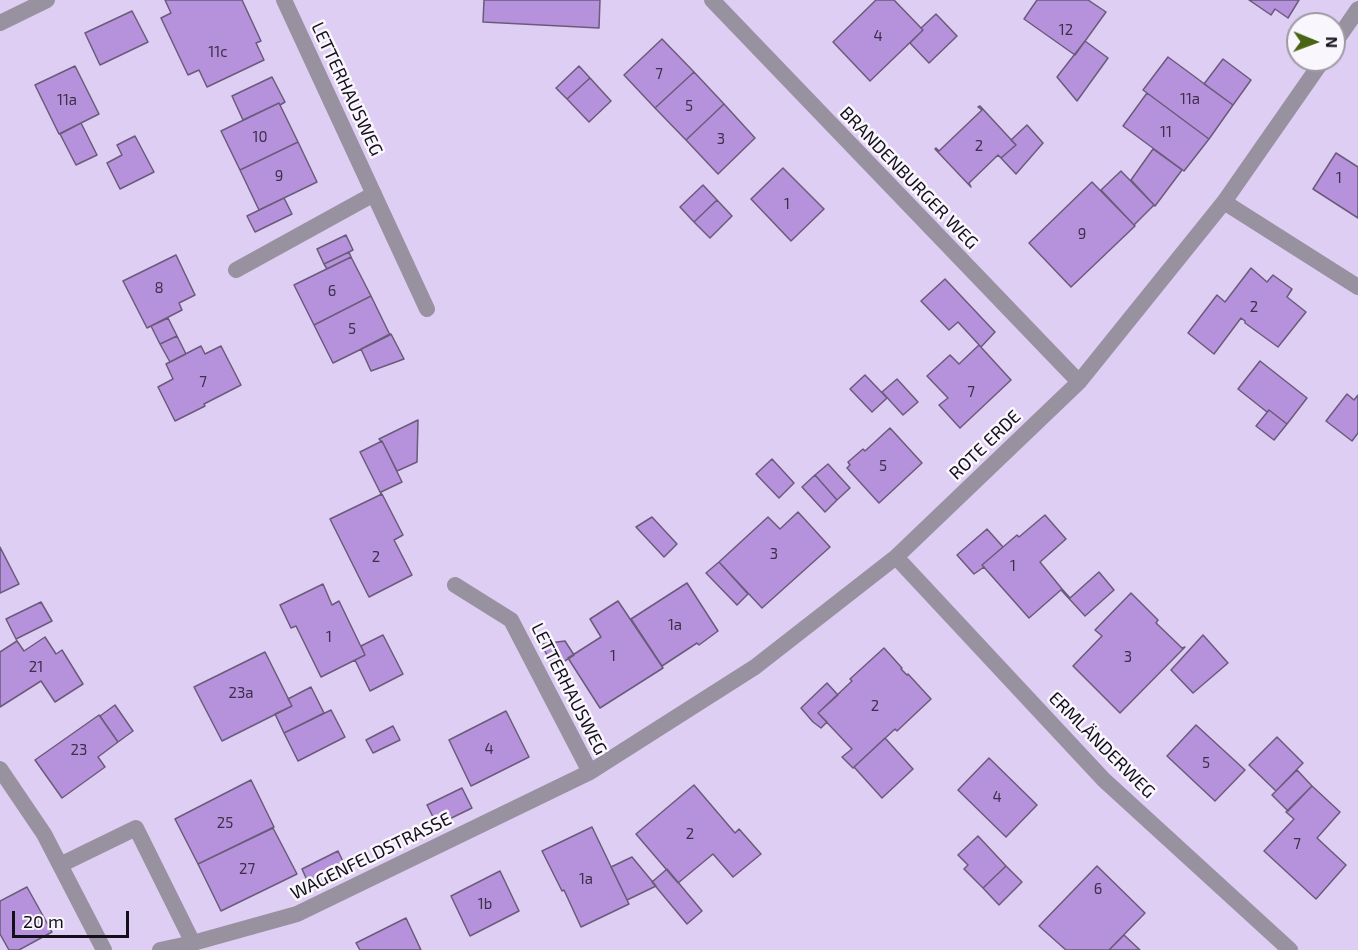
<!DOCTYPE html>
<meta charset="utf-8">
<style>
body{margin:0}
#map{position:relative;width:1358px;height:950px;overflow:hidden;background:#dfcef3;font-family:"Exo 2",sans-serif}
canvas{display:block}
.north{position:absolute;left:1286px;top:12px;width:60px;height:60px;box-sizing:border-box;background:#f9f6fd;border:2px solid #9e9aa3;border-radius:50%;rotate:91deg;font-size:16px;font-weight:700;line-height:24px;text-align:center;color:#150f1b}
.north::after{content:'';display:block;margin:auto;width:21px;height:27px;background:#4a6415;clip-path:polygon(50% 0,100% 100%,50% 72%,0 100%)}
.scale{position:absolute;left:12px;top:911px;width:117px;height:27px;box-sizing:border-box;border:3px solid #150f1b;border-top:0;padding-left:8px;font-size:18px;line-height:21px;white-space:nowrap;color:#150f1b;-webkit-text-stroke:4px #f9f6fd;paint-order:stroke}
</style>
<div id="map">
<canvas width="1358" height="950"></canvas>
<div class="north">N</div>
<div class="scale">20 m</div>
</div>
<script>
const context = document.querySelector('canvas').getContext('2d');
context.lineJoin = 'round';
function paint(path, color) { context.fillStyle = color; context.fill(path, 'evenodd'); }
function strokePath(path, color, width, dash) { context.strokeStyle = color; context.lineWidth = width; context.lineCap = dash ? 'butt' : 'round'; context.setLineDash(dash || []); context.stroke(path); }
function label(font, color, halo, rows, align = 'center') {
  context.font = font + ' "Exo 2",sans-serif'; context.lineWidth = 5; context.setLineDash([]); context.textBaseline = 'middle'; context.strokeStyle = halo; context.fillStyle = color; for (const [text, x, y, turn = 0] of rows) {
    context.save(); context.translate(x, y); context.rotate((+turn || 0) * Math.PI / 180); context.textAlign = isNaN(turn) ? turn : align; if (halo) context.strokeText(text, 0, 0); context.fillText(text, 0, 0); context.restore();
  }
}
const building = new Path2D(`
 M165 0H242L261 41 256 43 264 60 207 87 199 70 188 75 161 18 171 13Z
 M484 0H600L599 28 483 22Z
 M876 0H894L923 30 870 81 833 42Z
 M1037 0H1088L1106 12 1075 55 1024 19Z
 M1249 0H1299L1288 18 1275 9 1271 15Z
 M132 11 148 42 100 65 85 33Z
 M936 14 957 36 929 63 910 43 923 30 921 28Z
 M662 39 694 72 655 108 624 75Z
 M1085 41 1108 58 1077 101 1057 77Z
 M1168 57 1233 105 1209 139 1143 90Z
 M1223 59 1251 80 1233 105 1204 84Z
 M75 66 99 114 59 134 35 85Z
 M579 66 590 78 567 99 556 88Z
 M694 72 724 104 686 140 655 108Z
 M272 77 285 102 280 105 279 103 243 120 232 96Z
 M590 78 611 101 589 122 567 99Z
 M1147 93 1209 139 1184 171 1123 126Z
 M279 103 298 142 240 170 221 131Z
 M724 104 755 138 718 174 686 140Z
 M980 106 1016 145 1001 158 998 155 969 183 971 187 935 149 936 148 939 151 982 110 978 107Z
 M81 123 97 155 76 165 60 134Z
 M1027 125 1043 143 1016 174 1001 158 1016 145 1011 140Z
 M135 136 154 172 120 189 107 163 122 155 117 145Z
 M298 142 317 182 259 210 240 170Z
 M1153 149 1182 170 1155 206 1131 180Z
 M1336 153 1358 167V218L1313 189Z
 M783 168 824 209 791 241 751 199Z
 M1121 171 1154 205 1134 225 1101 190Z
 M1092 182 1135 226 1071 287 1029 243Z
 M703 185 717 200 694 222 680 207Z
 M284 198 292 214 255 232 247 216Z
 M717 200 732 216 710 238 694 222Z
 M346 235 353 250 324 264 317 249Z
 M349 252 351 257 327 269 324 264Z
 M176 255 195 295 179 303 182 310 147 328 123 281Z
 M351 257 371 296 314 325 294 285Z
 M1251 268 1267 282 1273 275 1292 289 1287 297 1306 312 1278 347 1245 323V321L1241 318 1214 354 1188 333 1217 295 1225 302Z
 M945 279 995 332 981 347 958 322 949 330 921 301Z
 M371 296 390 335 333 363 314 325Z
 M168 318 177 336 160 344 151 326Z
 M390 334H391L404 359 371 371 361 349Z
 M177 336 186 354 170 362 160 344Z
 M979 345 1011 380 960 428 939 405 948 398 927 376 950 355 959 364Z
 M201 346 205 354 221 346 241 385 204 404 205 406 175 421 158 387 173 379 166 364Z
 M1260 361 1307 398 1287 424 1269 410 1267 412 1238 389Z
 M865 375 887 398 872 412 850 389Z
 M897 379 918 402 903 415 882 392Z
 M1347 394 1354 400 1358 395V433L1352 441 1326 421Z
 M1269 410 1287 424 1274 440 1256 426Z
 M418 420 417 462 397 471 382 441H381L379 439Z
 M890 428 922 463 879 503 847 468 850 465 848 462 863 449 865 451Z
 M382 441 402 482 381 492V494L360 452Z
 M772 459 794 483 779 498 756 474Z
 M828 464 850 488 837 500 815 475Z
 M815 475 837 500 825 512 802 487Z
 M382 494 403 535 394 540 412 575 369 597 330 519Z
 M798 512 830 547 762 608 719 562 768 517 780 529Z
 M1045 515 1066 539 1040 562 1062 589 1029 618 982 565 1017 535 1019 537Z
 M652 517 677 544 664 557 636 527Z
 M987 529 1003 547 982 565 984 567 974 574 957 555Z
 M0 547 19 584 0 593Z
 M719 562 748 594 737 605 706 573Z
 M1099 572 1114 590 1085 616 1062 591V589L1070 598Z
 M687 583 718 631 699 645 697 643 662 666 631 619Z
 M323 584 332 605 339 601 365 655 321 677 296 626 291 628 280 605Z
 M1131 593 1158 620 1156 623 1182 648 1185 647 1120 713 1073 666 1102 636 1095 630Z
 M618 601 663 668 600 708 568 658 601 637 590 619Z
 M41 602 52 621 16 639 17 641 6 619Z
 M383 635 403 674 370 691 355 660 365 655 361 646Z
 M1203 635 1228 663 1193 693 1171 670Z
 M45 637 56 654 62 650 83 684 55 702 41 681 0 707V652L17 641 24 651Z
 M565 641 574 655 554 668 541 644Z
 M884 648 902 668 901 669 907 675 908 674 931 699 897 731 895 729 853 768 842 757 852 749 818 713 852 681 850 679Z
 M265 652 292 706 222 741 194 687Z
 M827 683 838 695 818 713 827 722 821 728 813 722 801 708Z
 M311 687 324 713 284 733 275 714 292 706 288 699Z
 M115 705 133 731 118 742 100 716Z
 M331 710 345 737 298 761 284 733Z
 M506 711 529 757 471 786 449 740Z
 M99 715 118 742 98 757 105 767 62 798 35 760Z
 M1196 725 1245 770 1215 801 1167 756Z
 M393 726 400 740 373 753 366 740Z
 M1277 737 1303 763 1276 791 1249 765Z
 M885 738 913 769 882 798 854 767Z
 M989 758 1037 805 1006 837 958 790Z
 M1297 770 1312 786 1288 811 1272 795Z
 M251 780 274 827 198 864 175 819Z
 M694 785 735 833 739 829 761 854 733 877 713 854 678 883 636 834Z
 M1312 786 1340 812 1317 838 1346 865 1316 899 1264 851 1294 819 1286 812Z
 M462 788 472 808 437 825 427 805Z
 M592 827 629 904 581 927 564 890 562 891 542 851Z
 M273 828 297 874 221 911 198 864Z
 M978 836 1006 866 983 888 964 869 968 865 958 855Z
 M338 851 348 872 311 889 302 869Z
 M632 857 656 886 627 900 611 867Z
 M1006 866 1022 882 999 905 983 888Z
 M1097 866 1145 913 1109 950H1066L1039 926Z
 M667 869 702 911 687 924 652 882Z
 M500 871 519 911 470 936 451 896Z
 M27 887 52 932 19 950H9L0 934V901Z
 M406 918 421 950H360L356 943Z
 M1124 935 1140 950H1109Z`);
const minor = new Path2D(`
 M284 0 427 309
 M712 0 1079 382
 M0 23 47 0
 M1334 44 1358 9
 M1224 202 1358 287
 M236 270 374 194
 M896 557 1104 780 1290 950
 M455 585 511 620 590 772
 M0 769 44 834 104 950
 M60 865 136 828 193 943
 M160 950 193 943 297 914 590 772 755 667 896 557 1079 382 1224 202 1323 60`);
const numberNames = [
 ["12",1066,30],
 ["4",878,36],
 ["11c",218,52],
 ["7",659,74],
 ["11a",1190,99],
 ["11a",67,100],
 ["5",689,106],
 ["11",1166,132],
 ["10",260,137],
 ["3",721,139],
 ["2",979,146],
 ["9",279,176],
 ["1",1339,178],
 ["1",787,204],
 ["9",1082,234],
 ["8",159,288],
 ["6",332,291],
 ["2",1254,307],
 ["5",352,329],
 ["7",203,382],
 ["7",971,392],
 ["5",883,466],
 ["3",774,554],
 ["2",376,557],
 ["1",1013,566],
 ["1a",675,625],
 ["1",329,637],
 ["1",613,656],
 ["3",1128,657],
 ["21",36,667],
 ["23a",241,693],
 ["2",875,706],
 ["4",489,749],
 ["23",79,750],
 ["5",1206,763],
 ["4",997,797],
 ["25",225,823],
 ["2",690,834],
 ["7",1297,844],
 ["27",247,869],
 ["1a",586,879],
 ["6",1098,889],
 ["1b",485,904]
];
const streetNames = [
 ["LETTERHAUSWEG",347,89,65],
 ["BRANDENBURGER WEG",909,178,46],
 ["ROTE ERDE",985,445,-44],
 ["LETTERHAUSWEG",569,689,63],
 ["ERMLÄNDERWEG",1102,745,45],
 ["WAGENFELDSTRASSE",371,856,-26]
];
paint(building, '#b792dc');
strokePath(building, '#6a5b7a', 1.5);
strokePath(minor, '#9891a0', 16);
label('15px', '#3e304b', null, numberNames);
label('18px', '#150f1b', '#f9f6fd', streetNames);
</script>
